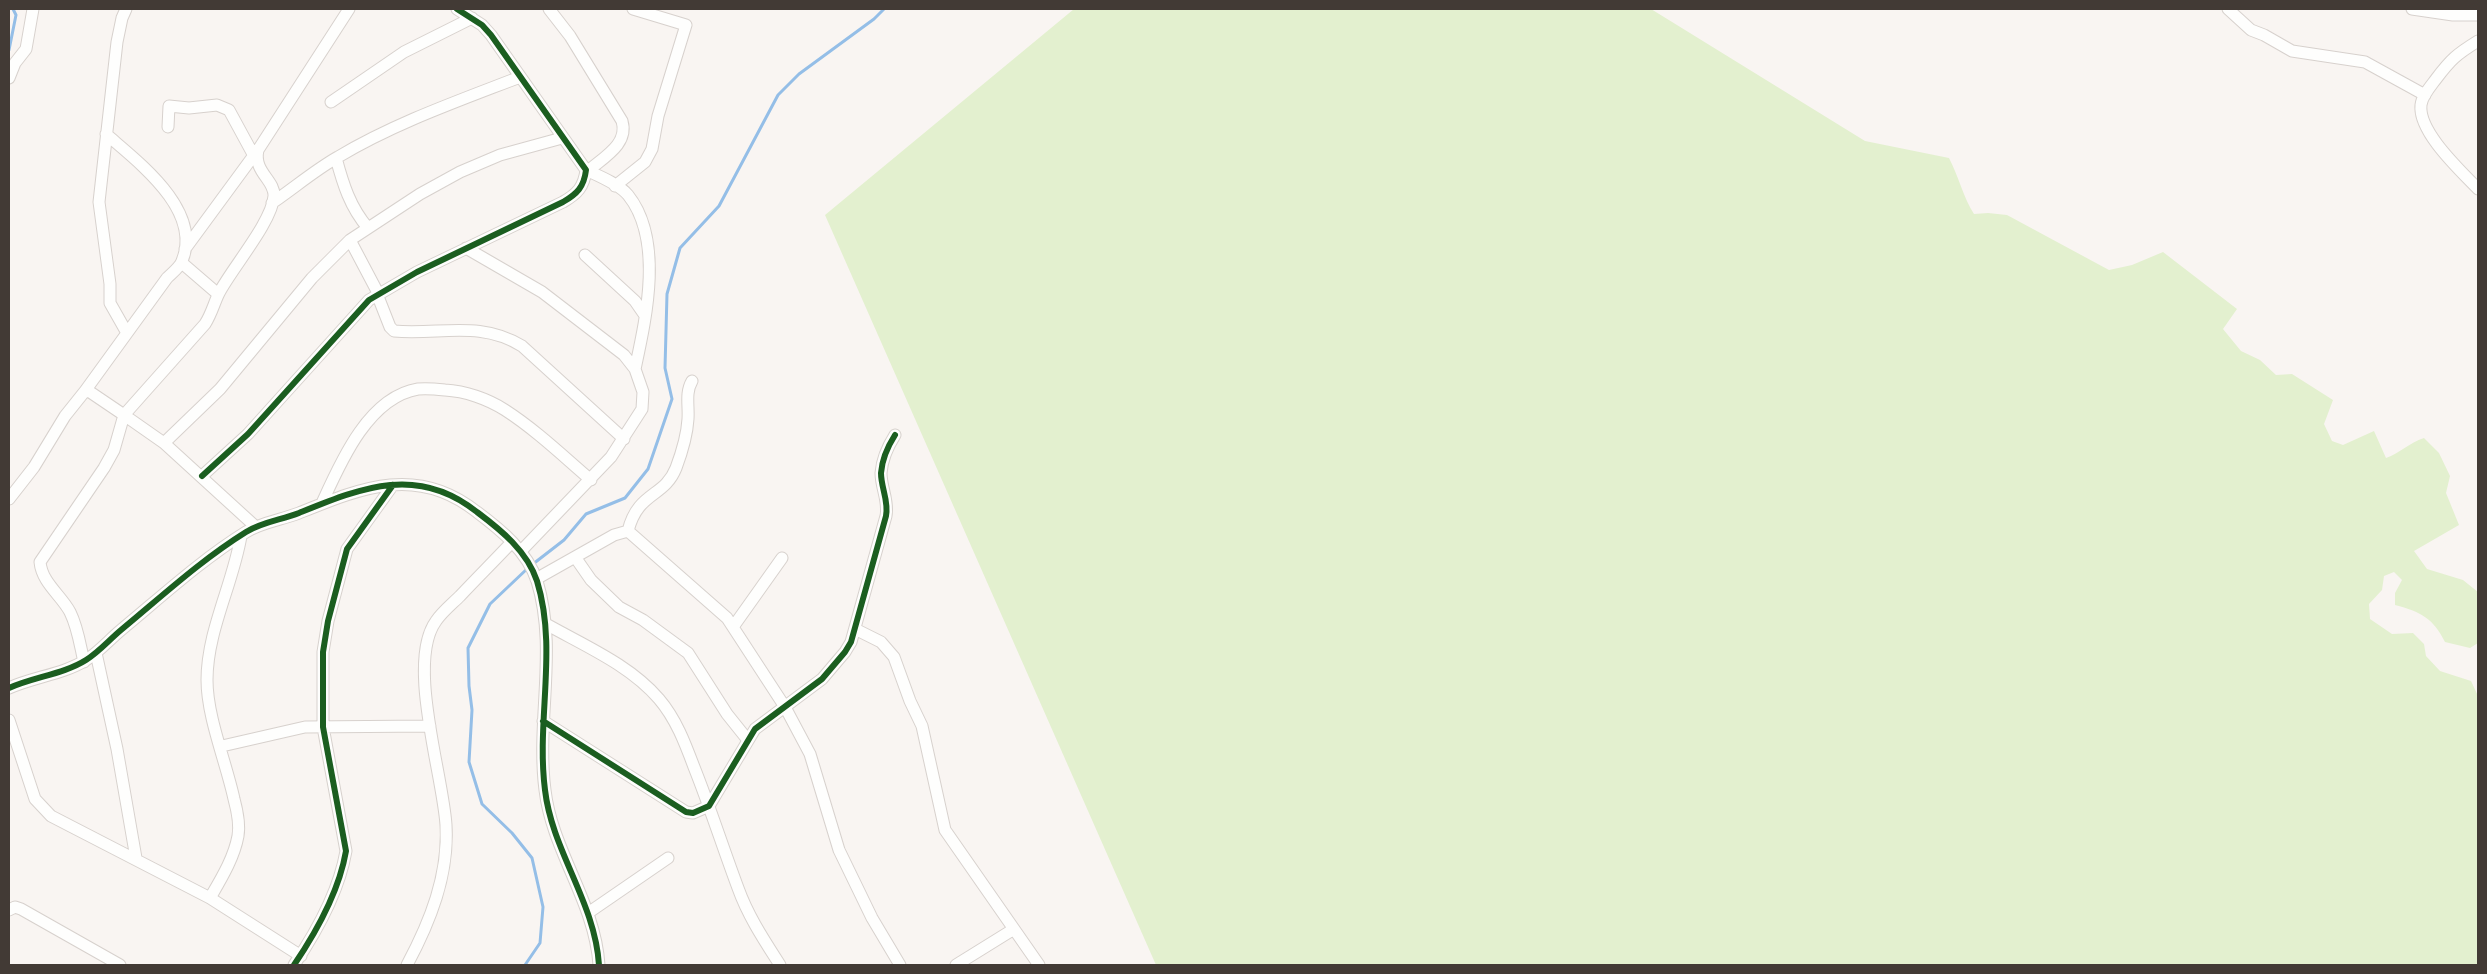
<!DOCTYPE html>
<style>
body{margin:0}
#map{position:relative;width:2487px;height:974px;overflow:hidden;background:#f9f5f2;font-family:Overpass,sans-serif}
canvas{display:block}
.frame{position:absolute;inset:0;border:10px solid #423a35;pointer-events:none}
</style>
<div id="map">
<canvas width="2487" height="974"></canvas>
<div class="frame"></div>
</div>
<script>
const context = document.querySelector('canvas').getContext('2d');
context.lineJoin = 'round';
function paint(path, color) { context.fillStyle = color; context.fill(path, 'evenodd'); }
function strokePath(path, color, width, dash) { context.strokeStyle = color; context.lineWidth = width; context.lineCap = dash ? 'butt' : 'round'; context.setLineDash(dash || []); context.stroke(path); }
const green = new Path2D(`
 M1074 9H1651L1865 141 1949 158C1959 177 1963 197 1974 214L1988 213 2007 215 2109 270 2132 265 2163 252 2237 309 2223 329 2241 351 2260 360 2276 375 2292 374 2333 400 2324 424 2332 441 2343 445 2374 431 2386 458C2400 453 2409 443 2424 438L2439 453 2450 476 2446 493 2459 525 2414 551 2427 569 2463 580 2478 592V643L2470 648 2445 642C2433 618 2421 612 2395 605V593L2402 580 2394 572 2384 576 2382 590 2369 604 2370 619 2392 634 2413 633 2424 644 2426 656 2440 671 2471 681 2478 696V965H1156L825 215Z`);
const stream = new Path2D(`
 M9 50 16 15 13 9
 M533 564 564 540 586 514 625 498 648 469 672 399 665 368 667 294 680 248 719 206 778 95 799 74 874 19 884 9
 M525 965 540 943 543 907 532 858 512 833 482 804 469 762 472 710 469 686 468 648 490 604 528 568`);
const minor = new Path2D(`
 M126 9 122 18 117 42 99 202 110 284V303L127 333
 M549 9 570 36 622 121C629 144 604 157 588 171
 M2228 9 2251 30 2264 35 2292 51 2365 62 2425 95
 M2412 9 2453 15H2478
 M2478 41C2457 54 2451 59 2436 79 2430 87 2422 96 2421 105 2418 132 2461 171 2478 189
 M9 78 15 63 26 49 33 9
 M331 102 404 52 472 18
 M168 127 169 106 189 108 217 105 229 110 254 156
 M336 158C343 184 350 207 368 228
 M586 170C599 176 619 184 628 195 664 240 646 318 635 369
 M615 186 645 162 652 149 658 116 686 25 633 9
 M272 203C294 188 315 170 338 157 395 123 458 101 520 77
 M350 240 378 293
 M466 248 542 292 624 355 635 369 643 392 642 409 611 457 521 551
 M185 249 257 151
 M585 255 635 301 644 314
 M182 263 218 294
 M377 294 390 327 394 331C440 335 480 320 522 346L624 439
 M85 391 167 278C172 273 180 267 182 261 203 210 138 162 106 134
 M164 443 220 389 312 278 350 240 420 194 460 172 500 155 562 138
 M202 476 248 434 369 300 417 272 563 202C577 194 584 187 586 170L491 35 482 25 457 9
 M9 499 34 467 65 416 85 391 90 392 124 415 205 324C212 313 214 303 219 293 232 268 272 222 274 196 275 180 253 172 258 150L349 9
 M323 501C341 461 369 397 418 389 427 388 436 389 445 390 465 391 488 399 505 410 536 430 563 456 591 480
 M628 531C638 491 664 498 676 468 682 452 687 436 688 419 689 406 685 393 692 381
 M575 557 591 580 619 607 643 620 688 653 727 714 747 739
 M536 579 614 535 628 531 727 618 785 707 810 754 839 850 872 918 900 965
 M546 624C585 646 630 665 659 699 676 719 685 743 694 767 710 807 723 848 738 888 748 916 764 940 780 965
 M733 627 782 558
 M855 629 881 642 894 657 910 701 922 726 945 830 1039 965
 M96 653 117 749 136 858
 M84 662C80 645 78 628 70 612 61 595 42 583 40 562L104 468 114 450 124 415 164 443 256 527
 M9 688C33 677 64 674 86 660 99 652 109 640 121 630 161 597 201 560 246 532 262 522 281 520 299 513 361 488 417 464 477 512 501 530 527 551 537 581 558 649 536 720 545 790 552 851 595 902 599 965
 M9 720 35 799 51 816 210 898 301 956
 M543 721 686 812 693 813 709 806 755 729 822 679 845 652 851 642 886 516C889 501 881 488 881 473 882 460 888 446 895 435
 M222 746 305 727 430 726
 M210 898C221 879 234 858 238 836 240 825 237 810 234 799 226 762 207 717 207 680 207 631 233 584 241 536
 M9 910 15 907 21 909 120 965
 M588 913 668 858
 M294 965C317 931 339 892 346 851L323 727V652L328 621 347 549 393 485
 M407 965C430 922 449 875 446 825 443 775 406 662 436 621 442 612 452 604 460 596 477 578 495 560 512 542
 M956 965 1014 929`);
const cycleway = new Path2D(`
 M202 476 248 434 369 300 417 272 563 202C577 194 584 187 586 170L491 35 482 25 457 9
 M9 688C33 677 64 674 86 660 99 652 109 640 121 630 161 597 201 560 246 532 262 522 281 520 299 513 361 488 417 464 477 512 501 530 527 551 537 581 558 649 536 720 545 790 552 851 595 902 599 965
 M543 721 686 812 693 813 709 806 755 729 822 679 845 652 851 642 886 516C889 501 881 488 881 473 882 460 888 446 895 435
 M294 965C317 931 339 892 346 851L323 727V652L328 621 347 549 393 485`);
paint(green, '#e3f0cf');
strokePath(stream, '#94bee7', 3);
strokePath(minor, '#d7d1cd', 13);
strokePath(minor, '#fefefd', 11);
strokePath(cycleway, '#1b5e20', 6);
</script>
